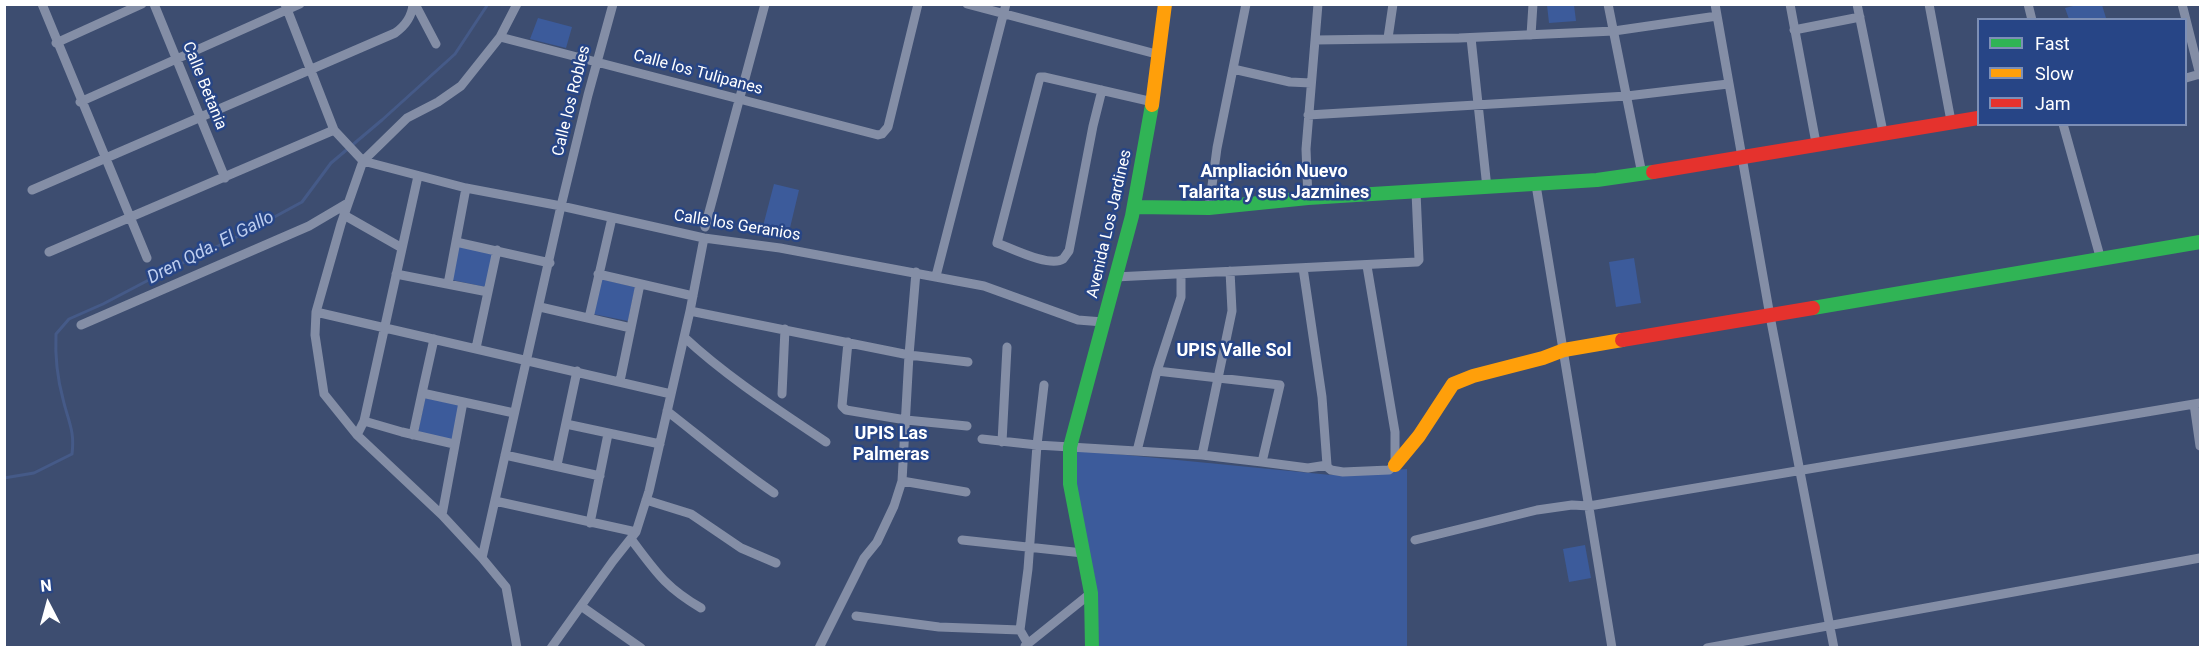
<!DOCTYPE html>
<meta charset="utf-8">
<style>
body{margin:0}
#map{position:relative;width:2205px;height:652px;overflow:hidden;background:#3d4d70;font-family:Roboto,sans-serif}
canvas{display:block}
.frame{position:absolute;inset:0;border:6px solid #fff;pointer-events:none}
.legend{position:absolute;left:1977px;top:18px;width:210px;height:108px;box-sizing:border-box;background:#274586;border:2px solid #7d8fb6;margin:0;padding:8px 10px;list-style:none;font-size:18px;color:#fff}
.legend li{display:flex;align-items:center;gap:12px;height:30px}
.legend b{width:30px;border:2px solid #7d8fb6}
.north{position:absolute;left:18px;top:574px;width:60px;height:60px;-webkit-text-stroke:4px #274586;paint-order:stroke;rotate:354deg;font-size:16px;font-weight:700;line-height:24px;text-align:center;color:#fff}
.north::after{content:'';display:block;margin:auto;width:21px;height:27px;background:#fff;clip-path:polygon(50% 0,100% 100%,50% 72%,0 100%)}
</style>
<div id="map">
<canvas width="2205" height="652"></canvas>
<div class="frame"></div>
<ul class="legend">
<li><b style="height:8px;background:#30b455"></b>Fast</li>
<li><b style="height:8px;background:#ff9f0a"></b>Slow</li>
<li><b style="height:8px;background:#e5322d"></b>Jam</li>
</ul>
<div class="north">N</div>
</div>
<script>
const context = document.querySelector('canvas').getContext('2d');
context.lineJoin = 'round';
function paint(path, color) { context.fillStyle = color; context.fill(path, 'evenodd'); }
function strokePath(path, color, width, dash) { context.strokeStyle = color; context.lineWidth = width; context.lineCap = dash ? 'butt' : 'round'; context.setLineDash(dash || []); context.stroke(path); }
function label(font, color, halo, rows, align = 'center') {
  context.font = font + ' Roboto,sans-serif'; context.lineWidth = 5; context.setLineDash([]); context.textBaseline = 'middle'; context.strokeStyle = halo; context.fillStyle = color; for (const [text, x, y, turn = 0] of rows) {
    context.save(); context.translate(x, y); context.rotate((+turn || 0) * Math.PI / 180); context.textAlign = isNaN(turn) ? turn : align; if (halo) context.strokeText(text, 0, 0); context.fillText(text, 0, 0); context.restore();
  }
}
const green = new Path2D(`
 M1547 5H1574L1576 21 1549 23Z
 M2077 5H2102L2106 18 2069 19 2065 8Z
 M538 18 572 27 566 48 530 39Z
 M774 184 799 190 789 232 763 226Z
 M459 245 493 252 486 287 452 280Z
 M1634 258 1641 303 1616 307 1609 262Z
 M600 279 635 287 628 321 593 314Z
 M425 398 460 405 452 440 418 433Z
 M1075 450 1331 475 1407 469V647H1099L1095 579 1077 499Z
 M1585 545 1591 578 1569 582 1563 549Z`);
const stream = new Path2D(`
 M4 478 34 473 72 454C75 430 68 421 63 399 57 377 55 356 56 334L69 319 103 304 162 273 243 234 302 202 331 163 382 120 455 54 488 4`);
const street = new Path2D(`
 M42 4 147 258
 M154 4 225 178
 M285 4 334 130 363 161
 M415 4 436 44
 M517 4 500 37 461 86 438 102 407 118 363 161 341 224 316 312 671 394
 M967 4 1160 55
 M1608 4 1642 174
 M1715 4 1770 316 1834 648
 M1790 4 1816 143
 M1857 4 1883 132
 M1929 4 1951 121
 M2028 4 2032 20
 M2182 4 2200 75
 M1794 30 1860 17
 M1531 35 1533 4
 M500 37 878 135 882 134 888 127 918 4
 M1388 38 1393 4
 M1471 38 1487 188
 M1315 40 1459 38 1614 31 1717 16
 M56 43 142 4
 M1233 69 1290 82 1311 83
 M2186 78 2200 74
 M1102 90 1093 126 1069 251C1067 253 1065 257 1063 259 1050 268 1011 248 997 243L1040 77H1044L1153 102
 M80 102 300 4
 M1308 115 1627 96 1728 84
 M2063 124 2101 260
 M363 161 466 188 561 206 704 238 780 248 984 286 1078 320 1103 322
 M1536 185 1612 648
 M32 190 395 33C405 26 412 16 413 4
 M1308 198 1306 149 1318 4
 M1209 208 1217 148 1246 4
 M344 215 402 248
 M705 227 765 4
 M456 242 550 263
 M49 252 334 130
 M396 274 488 292
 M598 274 693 296
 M936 276 1006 4
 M1115 277 1417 262 1419 260 1416 192
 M448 284 466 188
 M540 307 631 328
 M690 311 909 355 968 362
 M316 312 315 335 324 394 357 435 442 515 482 558 506 587 517 648
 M589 318 612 218
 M81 325 309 226 348 203
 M684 337C727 377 777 409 826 442
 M434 339 422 393 514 413
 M848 342 842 406 846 410 906 420 967 426
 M476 348 497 250
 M620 381 640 284
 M782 394 785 329
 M2194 404 2200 446
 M667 411C703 439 737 468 774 493
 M364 421 402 432 454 444
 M566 424 660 444
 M357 435 364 421 418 176
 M413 435 422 393
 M982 439 1037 445 1202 455 1262 462 1280 385 1157 371
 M1002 442 1007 347
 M1137 451 1157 371 1181 297V274
 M505 455 600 476
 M1202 455 1232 311 1230 271
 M1262 462 1308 468 1327 465 1322 397 1303 268
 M557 465 577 371
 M1325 465 1331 470 1343 472 1389 470 1395 465V432L1367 266
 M902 481 966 492
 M646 500 691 514 741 548 776 563
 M495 501 636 532
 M442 515 463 402
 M590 523 608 434
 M631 539C656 572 665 587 701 608
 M962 540 1083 553
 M1415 540 1537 510 1572 505 1589 506 2200 403
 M482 558 561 206 588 95 613 4
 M581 606 641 648
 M856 616 939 627 1020 630
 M1028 644 1020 630 1028 569 1037 445 1044 385
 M1025 646 1091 593
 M551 648 613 561 636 532 649 491 690 311 704 238
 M819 648 864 558 877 542 894 506 902 481 909 355 916 272
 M1707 648 2200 558`);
const fast = new Path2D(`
 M1134 207 1209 208 1308 198 1597 180 1653 172
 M1813 308 2200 242
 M1092 648 1091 593 1070 484V447L1132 216 1152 105`);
const slow = new Path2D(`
 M1152 105 1165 4
 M1395 465 1419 436 1453 384 1473 376 1543 358 1564 350 1622 340`);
const jam = new Path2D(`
 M1653 172 1978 118
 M1622 340 1813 308`);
const streetNames = [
 ["Calle los Tulipanes",698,73,15],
 ["Calle Betania",204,86,68],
 ["Calle los Robles",572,101,-76],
 ["Avenida Los Jardines",1110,224,-77],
 ["Calle los Geranios",737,226,9]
];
const neighbourhoodNames = [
 ["Ampliación Nuevo",1274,172],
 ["Talarita y sus Jazmines",1274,193],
 ["UPIS Valle Sol",1234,351],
 ["UPIS Las",891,434],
 ["Palmeras",891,455]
];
const waterNames = [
 ["Dren Qda. El Gallo",211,248,-27]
];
paint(green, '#3c5b9b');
strokePath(stream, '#455a88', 3);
strokePath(street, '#848ea6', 9);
strokePath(fast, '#30b455', 14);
strokePath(slow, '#ff9f0a', 14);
strokePath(jam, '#e5322d', 14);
label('16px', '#fff', '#274586', streetNames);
label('bold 18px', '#fff', '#274586', neighbourhoodNames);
label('italic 18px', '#beceef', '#274586', waterNames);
</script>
